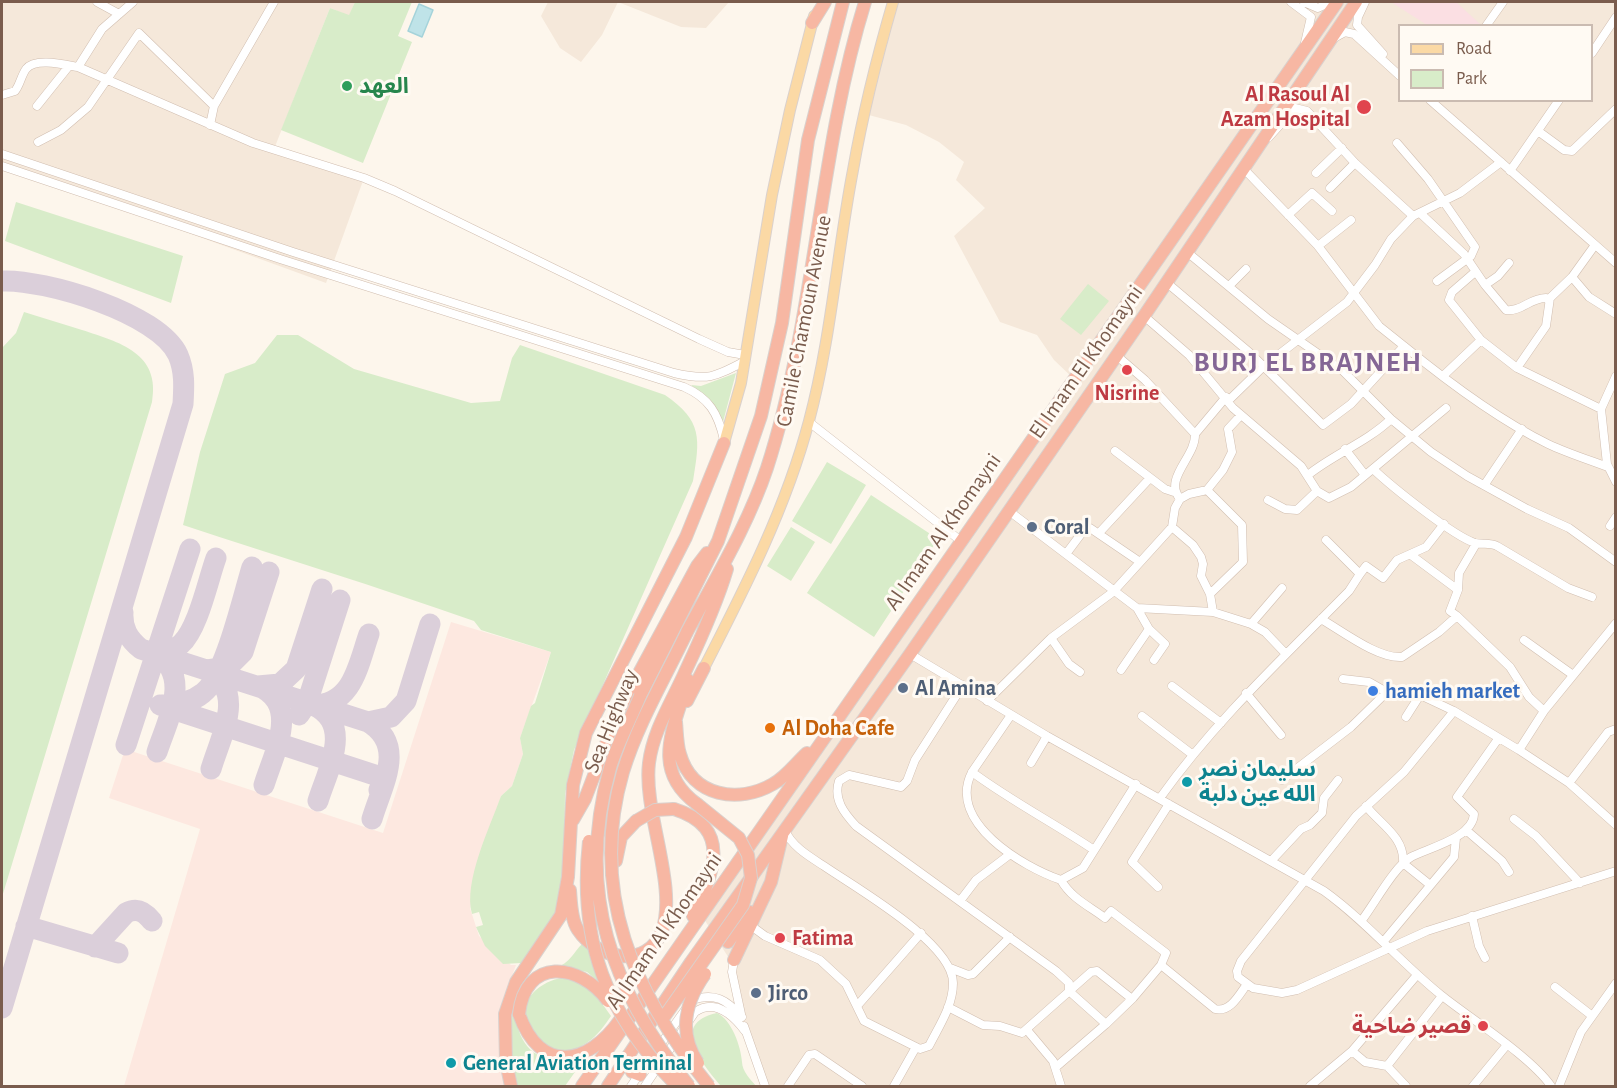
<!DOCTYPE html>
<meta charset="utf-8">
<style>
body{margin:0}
#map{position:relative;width:1617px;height:1088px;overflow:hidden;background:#fdf6ec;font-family:"Alegreya Sans",sans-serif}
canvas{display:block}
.frame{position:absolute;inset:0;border:3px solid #7a5c4d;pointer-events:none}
.legend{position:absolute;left:1398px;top:24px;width:195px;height:78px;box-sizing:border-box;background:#fffaf3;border:2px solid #cabbb1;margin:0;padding:8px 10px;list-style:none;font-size:18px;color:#7a5c4d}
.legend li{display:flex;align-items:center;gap:12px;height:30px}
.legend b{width:30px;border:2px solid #cabbb1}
</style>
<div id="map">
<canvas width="1617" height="1088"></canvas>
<div class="frame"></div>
<ul class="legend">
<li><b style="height:8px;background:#fbd9a5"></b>Road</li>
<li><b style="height:16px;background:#d8ecc9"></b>Park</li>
</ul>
</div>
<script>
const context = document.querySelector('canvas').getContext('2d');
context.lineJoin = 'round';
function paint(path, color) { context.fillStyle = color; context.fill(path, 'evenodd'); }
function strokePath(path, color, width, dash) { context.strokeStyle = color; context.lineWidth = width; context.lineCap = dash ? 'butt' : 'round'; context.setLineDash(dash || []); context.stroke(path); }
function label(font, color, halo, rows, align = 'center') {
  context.font = font + ' "Alegreya Sans","Noto Sans Arabic",sans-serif'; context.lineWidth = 6; context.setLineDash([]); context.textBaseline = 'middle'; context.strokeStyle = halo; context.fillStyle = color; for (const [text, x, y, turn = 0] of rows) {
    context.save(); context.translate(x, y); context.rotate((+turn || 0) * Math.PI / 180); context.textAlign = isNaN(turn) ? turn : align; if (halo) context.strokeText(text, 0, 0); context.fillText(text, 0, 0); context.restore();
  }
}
const residential = new Path2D(`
 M2 2H355L349 16 330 8 274 149 364 178 326 283 43 180 2 170Z
 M548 2H729L706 28 681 27 618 2 602 35 581 62 560 48 541 16Z
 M893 2H1615V1086H765L737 1020 732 963 697 908 1075 380 1054 360 1037 335 1000 322 954 236 985 208 956 180 964 162 939 142 906 125 865 114ZM1400 26H1592V100H1400Z`);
const commercial = new Path2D(`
 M451 622 551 652 520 738 523 754 512 786 501 796 470 908 479 936 511 965H516L509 984 508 1017 516 1086H124L200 829 109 798 125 749 383 833Z`);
const medical = new Path2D(`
 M1391 2H1456L1480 24 1427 25Z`);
const green = new Path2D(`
 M355 2H412L398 36 412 42 363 163 281 130 330 8 349 15Z
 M16 202 183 256 171 303 5 241Z
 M1088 284 1109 301 1081 335 1060 319Z
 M24 312C43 318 63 324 82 330 119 342 161 353 152 402L2 897V348L16 333Z
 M277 335H298L354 369 471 403 500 401 512 358 520 345 665 395C703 421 700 439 693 481L574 750 565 794 564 873 555 917 521 963 503 964 485 946 476 927 483 925 479 912 472 914C463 882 490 827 501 796L512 786 523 754 520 738 531 706 535 703 551 652 481 630 474 621C378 587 280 557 183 525L200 452 225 374 255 363Z
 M736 373 723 422 714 405 691 385 701 386Z
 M827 462 866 485 831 544 792 521Z
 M871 495 938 539 874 637 807 593Z
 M791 527 815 542 791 581 767 566Z
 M586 941 599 982 587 972 560 966C573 960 575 948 586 941Z
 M567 977C589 985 598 997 611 1016 596 1039 580 1054 551 1051 544 1043 529 1031 526 1021 519 995 546 979 567 977Z
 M514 1000C515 1023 520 1052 547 1058 558 1060 574 1055 585 1053V1058L565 1086H516C508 1057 507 1030 514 1000Z
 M717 1013C732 1020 741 1047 742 1062 742 1071 751 1080 756 1086H721C704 1066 668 1023 717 1013Z`);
const water = new Path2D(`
 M419 4 433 10 422 37 408 31Z`);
const taxiway = new Path2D(`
 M2 281C44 279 159 313 178 355 185 371 184 387 183 404L2 1008
 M123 612C122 628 128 639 141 649L368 722C407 745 382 785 372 819
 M160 705 384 778 379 790
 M163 705C177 705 192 702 203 693 225 677 243 596 252 567
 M299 715 307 703 340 600
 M368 722 391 717 406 701 430 624
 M126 745 190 549
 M157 752C167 721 193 675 155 653 165 652 174 651 181 644 198 629 208 580 216 558
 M211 769C221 735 247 691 207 670L228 667 243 652 269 572
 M264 785C274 752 301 705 258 686L280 684 296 669 322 589
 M318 801C328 769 354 724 313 705 353 705 358 665 369 634
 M26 926 118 953
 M95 947 126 913C137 907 145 912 152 921`);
const minor = new Path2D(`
 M97 2 119 14
 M1291 2 1311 17 1305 43
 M1304 2 1318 8 1330 2
 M1365 2 1358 17 1357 25 1383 54
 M1486 26 1503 2
 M1334 38 1345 32 1354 34 1400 76
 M1592 53 1616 17
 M78 67 102 29 133 2
 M2 95 15 91C20 85 21 76 26 69 35 57 66 65 78 67L253 143 364 178 395 191 699 339 728 352 745 355
 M1430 100 1616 263
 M37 106 69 66
 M210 125 214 106 274 2
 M1538 131 1564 150 1572 151 1616 109
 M1269 137 1295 108 1307 111 1355 163 1413 216
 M38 142 61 130 88 107 139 33 214 106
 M1397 143 1428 179 1475 247 1471 256 1437 281
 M2 154 293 252 674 373C708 381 715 377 745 361
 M2 166 280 259 684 387C709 398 718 413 724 440
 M1510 171 1559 100
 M1316 173 1342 148
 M1330 188 1355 163
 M1420 213 1464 254 1485 285 1498 276 1509 263
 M1288 215 1312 193 1332 211
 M1318 246 1351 220
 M1187 252 1268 319 1343 371 1391 419 1431 452 1467 476 1527 509 1569 528 1616 562
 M1475 272 1452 292 1449 300 1481 340
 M1572 277 1589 297 1616 314
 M1166 282 1249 352 1323 425 1351 404 1404 346 1379 326 1318 246 1244 169
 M1485 285 1506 310C1521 312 1530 298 1546 298L1549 301
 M1229 286 1246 269
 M1144 316 1189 355 1233 408 1301 466 1317 491 1329 498 1351 487 1446 408
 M1404 346C1448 382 1497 419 1548 444 1567 453 1589 460 1608 467
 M1517 368 1546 326 1550 298 1572 277 1595 245
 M1443 376 1481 340 1517 368 1601 409
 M1616 376 1601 409 1607 464 1616 482
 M1228 401 1264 366 1347 302 1375 265 1391 239 1413 216 1460 193 1501 162
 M809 422 961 541
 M1195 434 1226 397
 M1345 449 1365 475
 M1115 451 1165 489 1174 492
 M1373 469C1391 486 1453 536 1475 543 1483 545 1489 542 1497 546L1568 588 1592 597
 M1308 475C1334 454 1367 442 1391 419
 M1485 484 1522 429
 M1207 490 1242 525 1243 562 1210 594
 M1180 499 1189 494 1207 490 1223 470 1232 452 1228 429 1241 415
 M1268 500 1285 509 1297 510 1317 491
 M1009 511 1137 608 1213 612 1251 624 1265 632 1285 653
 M1610 526 1616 517
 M1172 527 1193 545 1201 557 1203 564 1201 576 1210 594 1213 612
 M1099 533 1150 478
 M1326 540 1360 574 1366 566 1383 578 1397 560 1426 547 1444 524
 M1066 554 1084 530 1090 528 1140 562
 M1411 555 1458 590
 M1457 616 1450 611 1458 590 1459 573 1476 544
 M1321 619C1342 631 1378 659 1402 657L1439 632 1457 616 1510 667 1529 697 1544 711
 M1251 624 1282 588
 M1149 629 1165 644 1154 660
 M1051 638 1069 664 1080 672
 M1524 640 1573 675
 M910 654 1047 736 1324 891C1367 922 1400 962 1441 995 1471 1019 1531 1057 1551 1086
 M1121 670 1149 629 1137 608
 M1343 679 1369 682 1390 694 1417 697
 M963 685 915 760 907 781 901 787 849 775 839 781C833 799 844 813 856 826L1056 971 1069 983V991L1106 1024 1133 998 1161 965 1215 1009C1230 1013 1239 995 1247 984
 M1172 686 1221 723
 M1246 693 1281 735
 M987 701 1051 638 1113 592 1172 527 1175 508 1180 499C1163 478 1196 457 1195 434L1145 380 1116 355
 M1454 711 1404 772 1356 816 1241 961 1237 971 1238 977 1253 988 1282 993 1297 990 1427 931 1616 871
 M1011 715 972 772C946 822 1023 867 1061 880L1083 868 1136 784
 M1142 716 1193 755
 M1406 717 1420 695 1454 711 1519 750 1569 783 1616 825
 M1519 750 1544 711 1616 623
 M1031 763 1047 736
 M972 772C1011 801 1054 823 1094 850
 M1282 780 1351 727 1387 692
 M1569 783 1608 732 1616 729
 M1160 798C1215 721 1283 658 1349 591L1360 574
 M1366 806C1380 824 1405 837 1403 863L1429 884
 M1514 819 1536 836 1580 883
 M1466 830 1502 861 1509 872
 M1272 860 1301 829 1310 825 1322 813 1324 798 1338 780
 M1061 880C1071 898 1089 906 1105 918L1111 911 1166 953 1161 965
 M1158 887 1132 862 1169 804
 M960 901 976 880 1009 855
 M1472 916 1479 946 1485 958
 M1362 920C1375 903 1394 867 1411 857 1428 848 1473 838 1474 814L1457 797 1498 739
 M750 925 765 936 820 960 846 984 864 1021 920 1049 929 1046C939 1026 953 1006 953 983 953 943 856 888 824 866 810 857 791 846 785 830
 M1384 941 1454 857 1456 838
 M734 960 732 972 741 1014
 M950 968 968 975 973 974 1010 937
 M1555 987 1591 1015
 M857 1006 921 933
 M948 1007 983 1025 1000 1026 1022 1033 1091 972 1097 971 1132 999
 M744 1026 765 1086
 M1027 1030 1053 1061 1061 1086
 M1352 1051 1365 1062 1387 1066 1442 996
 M1387 1066 1406 1086
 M1056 1067 1106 1024
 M631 1086 692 1000C715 992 727 1000 742 1017
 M645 1086 695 1012C715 998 733 1015 745 1031
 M788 1086 809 1055 815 1054 862 1086
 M894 1086 916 1047
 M1310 1086 1352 1051 1417 975
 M1473 1086 1506 1046
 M1559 1086 1581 1032 1616 983`);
const major = new Path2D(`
 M724 443 741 383 772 195 790 110 814 16
 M704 668C745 588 786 508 809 421 831 339 837 253 853 170 863 113 877 57 893 2`);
const highway = new Path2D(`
 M812 23 825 2
 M687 632C715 579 748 525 767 468 816 317 818 154 865 2
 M688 680C675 727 649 769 697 804
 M640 696 718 541 761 416 782 323 808 140 843 2
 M687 701 704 668
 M676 722C677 733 677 745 680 754 692 797 739 804 773 784 786 777 796 763 807 753
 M674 809C734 828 713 874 693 916
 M573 820 585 799 619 710 697 566 707 553
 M616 861 621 837 636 821
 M570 890C571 902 571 920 578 930 597 959 647 970 662 931 678 886 643 812 649 763 653 730 673 700 686 670 701 638 717 603 727 569
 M728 942 750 912
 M734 960 771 882 782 836
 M519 1014C540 1074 588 1066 620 1020
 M627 1059 632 1072 640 1075
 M511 1086 506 1062 505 1014 516 982 561 915 568 877 573 785 586 733 686 537 724 443
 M582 1086 1337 2
 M608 1086 691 962 910 654 1144 316 1356 2`);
const highwayBridge = new Path2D(`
 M687 632C665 678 638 723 623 772 588 892 634 994 709 1086
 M640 696C630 720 617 744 610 768 575 891 611 990 689 1086
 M636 821 655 810 674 809
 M589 841C578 942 606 1014 677 1086
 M519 1014C525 957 579 962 608 1001
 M664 1017 743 905 751 878 748 855 739 838 697 804
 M698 1063C678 1033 685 1002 705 974`);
const markers = [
 [347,86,6,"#2e9e5b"],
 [1364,107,8,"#e0444e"],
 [1127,370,6,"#e0444e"],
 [1032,527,6,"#5c6f8a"],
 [903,688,6,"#5c6f8a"],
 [1373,691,6,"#3f7fe0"],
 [770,728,6,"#e8710a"],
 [1187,782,6,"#0f9aa8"],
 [780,938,6,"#e0444e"],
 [756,993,6,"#5c6f8a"],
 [1483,1026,6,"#e0444e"],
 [451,1063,6,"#0f9aa8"]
];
const leisureNames = [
 ["العهد",359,86]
];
const healthNames = [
 ["Al Rasoul Al",1350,94],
 ["Azam Hospital",1350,119],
 ["Nisrine",1127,393,"center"],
 ["Fatima",792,938,"left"],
 ["قصير ضاحية",1471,1026]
];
const streetNames = [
 ["Camile Chamoun Avenue",804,321,-79],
 ["El Imam El Khomayni",1086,362,-55],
 ["Al Imam Al Khomayni",943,532,-55],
 ["Sea Highway",611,721,-68],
 ["Al Imam Al Khomayni",664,931,-55]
];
const serviceNames = [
 ["Coral",1044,527],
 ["Al Amina",915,688],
 ["Jirco",768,993]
];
const shopNames = [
 ["hamieh market",1385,691]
];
const foodNames = [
 ["Al Doha Cafe",782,728]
];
const cultureNames = [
 ["سليمان نصر",1199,769],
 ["الله عين دلبة",1199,794],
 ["General Aviation Terminal",463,1063]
];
const districtNames = [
 ["BURJ EL BRAJNEH",1308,363]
];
paint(residential, '#f5e8da');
paint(commercial, '#fde8e0');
paint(medical, '#fbdfe3');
paint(green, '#d8ecc9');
paint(water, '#bfe3e8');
strokePath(water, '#a5d3da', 1.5);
strokePath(taxiway, '#dbcfda', 21);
strokePath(minor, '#d1beb0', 9);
strokePath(major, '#dad1cd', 12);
strokePath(highway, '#dad1cd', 14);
strokePath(minor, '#fff', 8);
strokePath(major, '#fbd9a5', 10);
strokePath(highway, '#f7b7a3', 12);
strokePath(highwayBridge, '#dad1cd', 14, []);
strokePath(highwayBridge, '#f7b7a3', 12);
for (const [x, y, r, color] of markers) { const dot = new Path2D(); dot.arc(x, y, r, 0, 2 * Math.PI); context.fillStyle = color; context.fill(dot); strokePath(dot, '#fffaf3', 2); }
label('bold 22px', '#27864d', '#fffaf3', leisureNames, 'left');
label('bold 22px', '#be3a42', '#fffaf3', healthNames, 'right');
label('22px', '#7a5c4d', '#fffaf3', streetNames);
label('bold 22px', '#4e5e75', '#fffaf3', serviceNames, 'left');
label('bold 22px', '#366cbe', '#fffaf3', shopNames, 'left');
label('bold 22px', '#c56008', '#fffaf3', foodNames, 'left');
label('bold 22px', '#0d838f', '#fffaf3', cultureNames, 'left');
context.letterSpacing = '1.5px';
label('bold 28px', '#846695', '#fffaf3', districtNames);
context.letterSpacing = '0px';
</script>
